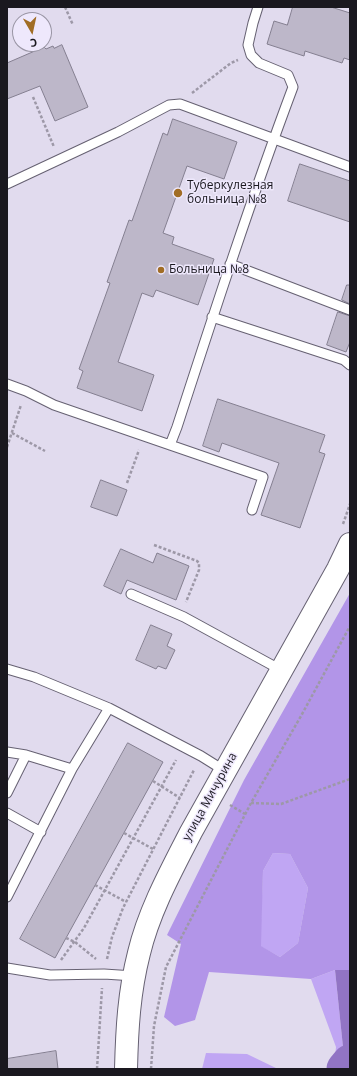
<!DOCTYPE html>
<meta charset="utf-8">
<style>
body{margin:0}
#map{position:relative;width:357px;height:1076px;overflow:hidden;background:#e1dbee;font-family:"Open Sans",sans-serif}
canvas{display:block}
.frame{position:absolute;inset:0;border:8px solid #1a181f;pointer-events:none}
.north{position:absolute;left:12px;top:12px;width:40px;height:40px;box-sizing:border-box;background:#eee8fc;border:1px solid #9995a4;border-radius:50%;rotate:171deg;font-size:11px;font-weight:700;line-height:16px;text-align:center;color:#1a181f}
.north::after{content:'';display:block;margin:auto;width:14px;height:18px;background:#a16d25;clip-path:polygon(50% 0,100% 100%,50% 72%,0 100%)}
</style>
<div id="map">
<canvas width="357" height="1076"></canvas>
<div class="frame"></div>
<div class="north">С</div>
</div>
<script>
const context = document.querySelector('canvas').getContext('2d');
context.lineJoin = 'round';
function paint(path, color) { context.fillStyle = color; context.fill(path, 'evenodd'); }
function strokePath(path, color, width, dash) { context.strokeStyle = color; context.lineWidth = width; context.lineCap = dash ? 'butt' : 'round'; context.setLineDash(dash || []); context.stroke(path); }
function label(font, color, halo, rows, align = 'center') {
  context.font = font + ' "Open Sans",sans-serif'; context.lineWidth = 3; context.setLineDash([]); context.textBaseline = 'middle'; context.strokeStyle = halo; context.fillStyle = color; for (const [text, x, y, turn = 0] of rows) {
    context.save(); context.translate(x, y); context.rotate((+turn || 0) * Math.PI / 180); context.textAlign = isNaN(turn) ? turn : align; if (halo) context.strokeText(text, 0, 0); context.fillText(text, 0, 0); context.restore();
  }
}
const green = new Path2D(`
 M273 853 290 854 308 888 298 943 280 957 260 946 263 871Z
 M335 970 343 1047 350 1056V1069H333L334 1068 336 1047 311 979Z
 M206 1053 247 1054 278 1069H202Z`);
const forest = new Path2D(`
 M350 593V970H335L311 979 209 972 195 1020 175 1026 164 1017 181 944 167 935 244 780ZM273 853 290 854 308 888 298 943 280 957 261 946 263 871Z`);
const water = new Path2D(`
 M335 970H350V1056L343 1047Z`);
const river = new Path2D(`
 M345 1069 350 1063`);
const building = new Path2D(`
 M293 7H331L350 13V60L344 58 342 63 305 51 304 56 267 44 274 21 287 25Z
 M62 45 88 107 55 121 40 86 7 99V63L44 47 46 49 53 46 54 48Z
 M173 119 237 142 224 179 187 166 163 233 174 237 172 244 214 259 198 305 156 290 153 297 142 293 118 362 154 375 142 411 77 388 83 371 79 369 110 283 107 282 129 220 132 221 163 133 167 135Z
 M300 164 350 181V222L288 201Z
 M347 285H350V304L342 300Z
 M338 312 350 316V342L346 352 327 345Z
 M218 399 325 435 319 452 325 454 300 528 261 515 279 463 222 443 219 452 203 446Z
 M101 480 127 490 117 516 91 507Z
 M121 549 153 563 157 553 189 566 176 600 127 580 121 594 104 586Z
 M151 625 172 634 167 646 175 650 166 669 158 666 156 669 136 660Z
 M128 743 163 762 55 958 20 939Z
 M56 1051 58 1069H7V1059Z`);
const path = new Path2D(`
 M65 7 73 25
 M192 93 231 63 238 60
 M33 97 54 147
 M12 433 45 451
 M7 447 21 405
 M127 483 139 450
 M343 524 350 504
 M154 545 197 561 199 563V570L186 602
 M153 781 180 798
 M251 803 281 804 350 779
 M230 805 245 814
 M124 833 153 849
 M95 885 126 902
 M66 938 75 942 96 959
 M107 959 112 937 123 908 194 770
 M61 960 84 928 176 760
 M97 1069 102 988
 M151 1069 154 1026 166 967 251 803 301 716 350 626`);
const service = new Path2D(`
 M7 184 118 132 169 105 180 104 350 167
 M230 264 350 310
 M212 317 344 360 350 365
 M7 384 26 391 54 405 263 477 252 510
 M170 445 177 427C214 313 251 199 293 87L288 75 259 63 251 55 248 45 253 23 258 7
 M131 594 184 617 281 670
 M7 669 34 677 109 708 201 756 225 771
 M7 752 26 755 72 769
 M7 793 26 755
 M7 813 41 832
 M7 897 72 769 109 708
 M7 968 50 975 104 974 134 976`);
const secondary = new Path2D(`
 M126 1069C127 1029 129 992 139 953 149 911 171 871 191 832L338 569 350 544`);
const markers = [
 [178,193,5,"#a16d25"],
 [161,270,4,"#a16d25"]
];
const poiNames = [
 ["Туберкулезная",187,186],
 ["больница №8",187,200],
 ["Больница №8",169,270]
];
const streetNames = [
 ["улица Мичурина",210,797,-61]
];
paint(green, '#c0a6f3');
paint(forest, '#b295e8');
paint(water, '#9174c4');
strokePath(river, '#9174c4', 37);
paint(building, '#bdb7c9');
strokePath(building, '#847f90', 1);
strokePath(service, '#666172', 11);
strokePath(secondary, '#666172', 24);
strokePath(path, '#9d98a7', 2.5, [3, 2]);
strokePath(service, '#fff', 9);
strokePath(secondary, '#fff', 22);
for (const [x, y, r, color] of markers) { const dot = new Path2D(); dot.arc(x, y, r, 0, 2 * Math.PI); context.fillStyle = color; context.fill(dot); strokePath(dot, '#eee8fc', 1.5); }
label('12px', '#1a181f', '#eee8fc', poiNames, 'left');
label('12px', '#1a181f', '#eee8fc', streetNames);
</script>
